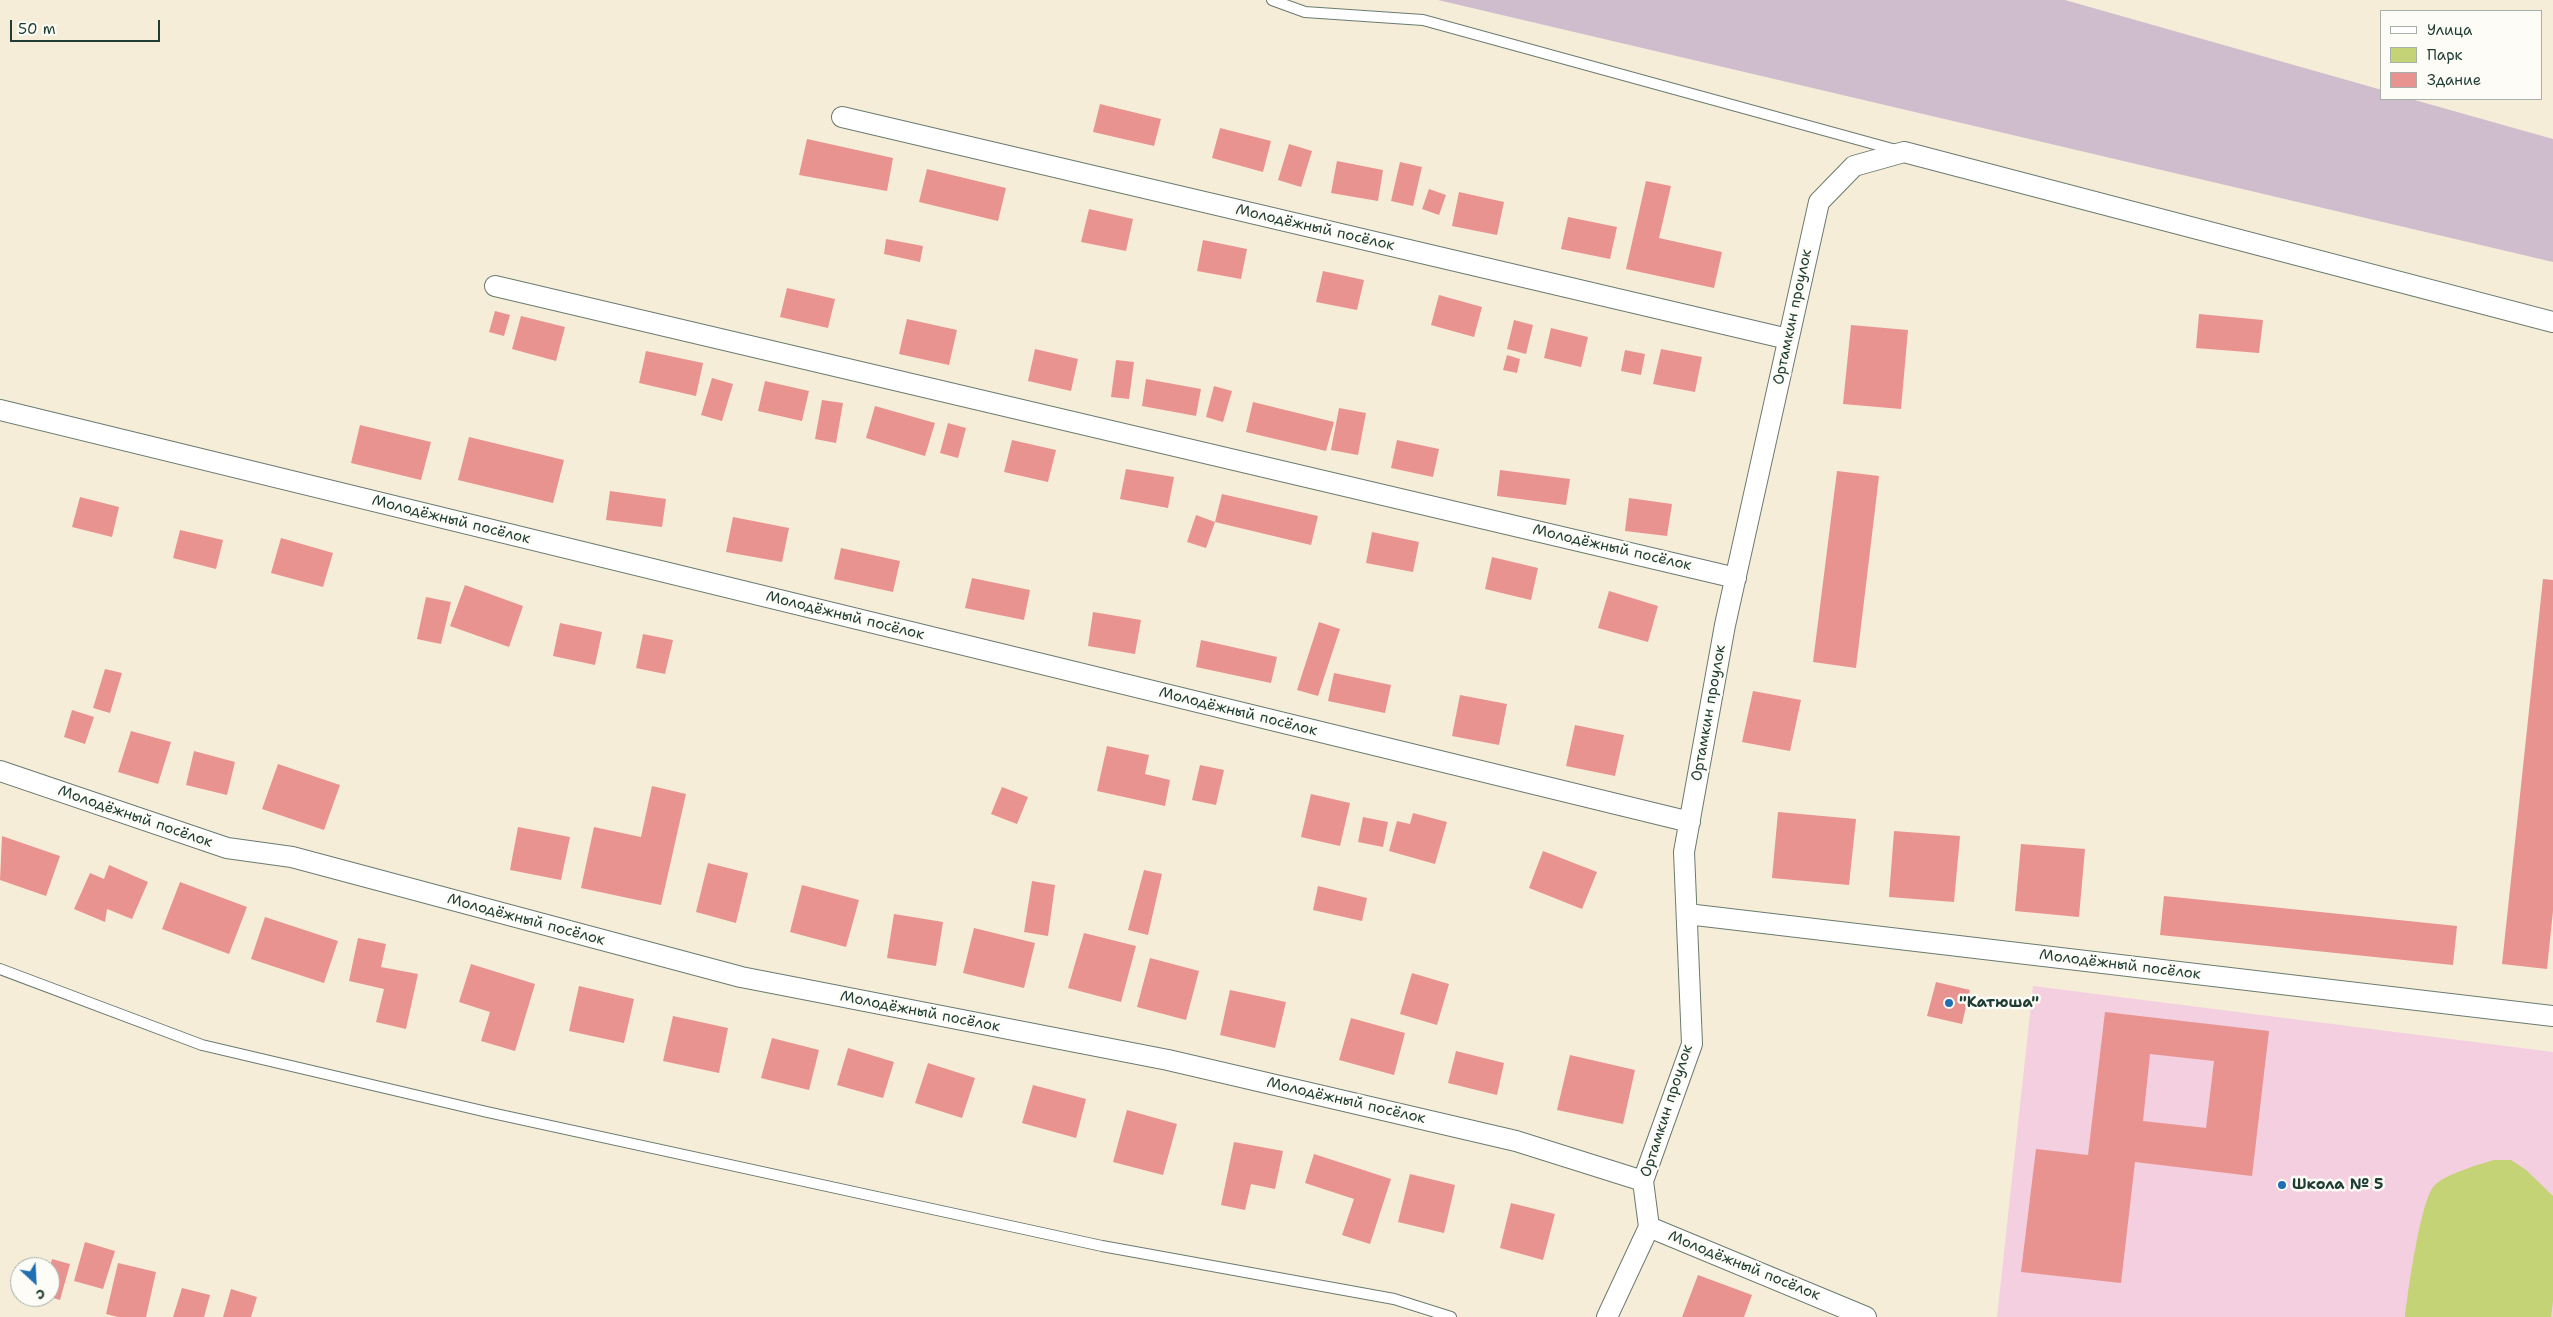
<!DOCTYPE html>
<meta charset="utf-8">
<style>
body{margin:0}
#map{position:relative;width:2553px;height:1317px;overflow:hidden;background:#f6edd9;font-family:"Shantell Sans",sans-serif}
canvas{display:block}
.legend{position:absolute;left:2380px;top:10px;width:162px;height:90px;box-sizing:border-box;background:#fdfcf7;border:1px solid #a4b0a9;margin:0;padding:6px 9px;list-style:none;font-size:15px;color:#1f3d34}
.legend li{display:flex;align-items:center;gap:10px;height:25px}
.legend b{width:25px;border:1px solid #a4b0a9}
.north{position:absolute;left:10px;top:1257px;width:50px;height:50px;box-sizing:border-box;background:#fdfcf7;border:1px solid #a4b0a9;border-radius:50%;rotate:155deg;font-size:14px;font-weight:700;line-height:20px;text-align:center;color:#1f3d34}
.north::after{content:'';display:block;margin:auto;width:18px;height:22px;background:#1f6fb2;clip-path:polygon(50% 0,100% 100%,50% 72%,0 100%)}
.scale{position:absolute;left:10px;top:20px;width:150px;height:22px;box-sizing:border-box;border:2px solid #1f3d34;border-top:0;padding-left:6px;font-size:15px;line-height:18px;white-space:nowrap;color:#1f3d34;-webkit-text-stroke:4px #fdfcf7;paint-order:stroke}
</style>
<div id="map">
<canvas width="2553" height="1317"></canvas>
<ul class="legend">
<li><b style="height:6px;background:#fff"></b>Улица</li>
<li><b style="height:14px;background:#c4d375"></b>Парк</li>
<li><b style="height:14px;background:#e89390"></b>Здание</li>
</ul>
<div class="north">С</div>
<div class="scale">50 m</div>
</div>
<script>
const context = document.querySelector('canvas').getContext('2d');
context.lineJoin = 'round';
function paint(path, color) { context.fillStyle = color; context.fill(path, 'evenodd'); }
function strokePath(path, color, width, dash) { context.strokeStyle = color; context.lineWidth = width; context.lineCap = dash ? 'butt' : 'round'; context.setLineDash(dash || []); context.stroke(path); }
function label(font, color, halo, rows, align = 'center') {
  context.font = font + ' "Shantell Sans",sans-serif'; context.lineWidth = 5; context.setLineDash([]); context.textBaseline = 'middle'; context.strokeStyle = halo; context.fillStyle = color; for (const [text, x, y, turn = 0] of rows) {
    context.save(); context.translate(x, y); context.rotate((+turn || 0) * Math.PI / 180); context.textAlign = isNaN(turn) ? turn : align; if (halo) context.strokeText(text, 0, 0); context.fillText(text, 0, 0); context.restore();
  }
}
const built = new Path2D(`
 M2033 986 2553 1052V1317H1997Z`);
const industrial = new Path2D(`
 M1438 0H2065L2382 90V99H2411L2553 139V262Z`);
const green = new Path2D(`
 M2494 1160H2511L2526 1170 2553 1196V1301L2551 1317H2405C2408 1292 2420 1202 2434 1186 2443 1175 2480 1164 2494 1160Z`);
const building = new Path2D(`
 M1100 104 1161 119 1154 146 1093 132Z
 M1220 128 1271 141 1263 172 1212 158Z
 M807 139 893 158 887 191 799 175Z
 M1289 144 1312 151 1301 187 1278 180Z
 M1337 161 1383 170 1378 201 1331 193Z
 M1400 162 1422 167 1413 206 1391 201Z
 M927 169 1006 188 998 221 919 202Z
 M1646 181 1671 186 1659 238 1722 252 1714 288 1626 269Z
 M1429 189 1446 195 1439 215 1422 209Z
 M1459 192 1504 202 1497 235 1452 226Z
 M1089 209 1133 219 1126 251 1081 242Z
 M1568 217 1617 227 1610 259 1561 249Z
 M886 239 923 246 920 262 884 254Z
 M1203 240 1247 249 1241 279 1197 271Z
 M1323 271 1364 280 1357 310 1316 302Z
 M787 288 835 299 828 328 780 317Z
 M1439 295 1482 307 1474 337 1431 325Z
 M495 311 510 315 504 336 489 332Z
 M2199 314 2263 320 2259 353 2196 348Z
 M521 316 565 327 556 361 512 349Z
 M907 319 957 330 949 365 899 354Z
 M1514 320 1533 325 1526 354 1507 349Z
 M1851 325 1908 330 1901 409 1843 404Z
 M1551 328 1588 337 1581 367 1544 358Z
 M1035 349 1078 359 1071 391 1028 381Z
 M1661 349 1702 357 1695 392 1653 384Z
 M1625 350 1645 354 1641 375 1621 371Z
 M646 351 703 363 696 396 639 383Z
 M1507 355 1520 359 1517 373 1503 370Z
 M1116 360 1134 362 1129 399 1111 397Z
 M712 378 733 384 722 421 701 415Z
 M1146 379 1201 389 1196 416 1142 406Z
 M765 381 809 391 802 421 758 411Z
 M1214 386 1232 391 1223 422 1206 417Z
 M822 400 843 403 836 443 815 439Z
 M1253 402 1334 422 1326 451 1246 432Z
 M875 406 935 423 925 456 866 438Z
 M1339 408 1366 413 1358 455 1331 450Z
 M948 423 966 428 958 458 940 453Z
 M360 425 431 442 421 480 351 463Z
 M469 437 564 460 553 503 458 480Z
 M1012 440 1056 450 1048 482 1004 472Z
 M1397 440 1439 449 1433 477 1391 468Z
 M1126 469 1174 477 1168 508 1120 499Z
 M1500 470 1570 479 1566 505 1497 496Z
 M1837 471 1879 476 1856 668 1813 662Z
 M610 491 666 499 662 527 606 520Z
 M1222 494 1318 516 1311 545 1215 522Z
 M80 497 119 507 112 537 72 527Z
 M1629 498 1672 504 1667 536 1625 531Z
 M1196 515 1215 522 1206 548 1187 542Z
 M733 517 789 528 782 562 726 552Z
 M180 530 223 540 216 569 173 558Z
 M1372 532 1419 542 1413 572 1366 563Z
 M281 538 333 553 323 587 271 573Z
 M841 548 900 561 893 592 834 579Z
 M1492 557 1538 568 1531 600 1485 589Z
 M972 578 1030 590 1024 620 965 608Z
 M2543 579 2553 580V911L2547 969 2502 964Z
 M465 585 523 606 509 647 450 626Z
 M1609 591 1658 606 1648 642 1598 628Z
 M426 597 451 602 441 644 417 639Z
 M1093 612 1141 620 1135 654 1088 646Z
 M1319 622 1340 629 1318 696 1297 690Z
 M560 623 602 632 595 665 553 656Z
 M643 634 673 640 665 674 636 668Z
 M1201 640 1277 657 1271 683 1196 667Z
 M105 669 122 673 110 713 93 708Z
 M1334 673 1391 685 1385 713 1328 701Z
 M1753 691 1801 700 1790 751 1742 742Z
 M1460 695 1507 704 1499 745 1452 736Z
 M72 710 94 717 85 744 64 737Z
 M1575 725 1624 735 1615 776 1566 766Z
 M131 731 171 742 158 784 118 772Z
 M1107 746 1149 755 1145 774 1170 780 1165 806 1097 791Z
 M194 751 235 762 227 795 186 785Z
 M278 764 340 785 324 830 262 809Z
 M1200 765 1224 770 1216 805 1192 800Z
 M652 786 686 794 661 905 581 888 594 827 641 837Z
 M1002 787 1028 797 1017 824 991 814Z
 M1311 794 1350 803 1340 846 1301 837Z
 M1778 812 1856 819 1849 885 1772 878Z
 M1413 813 1447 822 1435 864 1389 851 1397 821 1410 824Z
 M1363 817 1388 822 1383 847 1358 842Z
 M518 827 570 837 561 880 510 870Z
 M1894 831 1960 836 1954 902 1889 897Z
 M2 836 60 856 46 896 0 880Z
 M2021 844 2085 849 2079 917 2015 911Z
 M1543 851 1597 872 1582 909 1529 888Z
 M708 863 748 873 736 923 696 912Z
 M109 865 148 882 132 919 107 909 105 922 74 909 90 873 104 879Z
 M1144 870 1162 874 1148 935 1128 930Z
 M1032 881 1055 885 1048 936 1024 932Z
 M180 882 247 907 229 954 162 929Z
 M802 885 859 900 846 947 790 932Z
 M1318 886 1367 898 1362 921 1313 910Z
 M2164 896 2457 926 2453 965 2160 935Z
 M894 914 943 922 936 966 887 958Z
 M265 917 338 941 324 983 251 959Z
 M974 928 1035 943 1024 988 963 973Z
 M1084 933 1136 946 1121 1002 1068 988Z
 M358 938 386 944 381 967 418 974 406 1029 376 1022 384 989 349 981Z
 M1150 958 1199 971 1186 1020 1137 1007Z
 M471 964 535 984 515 1051 481 1041 490 1012 459 1002Z
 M1412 973 1449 984 1437 1025 1400 1014Z
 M1936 982 1970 990 1962 1024 1927 1016Z
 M579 986 634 999 624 1043 569 1031Z
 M1230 990 1286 1002 1275 1048 1220 1035Z
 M2105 1012 2269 1031 2252 1176 2135 1162 2121 1283 2021 1272 2036 1149 2088 1155ZM2150 1054 2214 1061 2206 1128 2143 1121Z
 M673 1016 728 1028 719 1073 663 1061Z
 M1351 1018 1405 1033 1394 1075 1339 1060Z
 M772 1038 819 1050 809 1090 761 1078Z
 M848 1048 894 1062 883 1098 837 1085Z
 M1456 1051 1504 1063 1497 1095 1448 1083Z
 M1570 1055 1635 1070 1623 1124 1557 1110Z
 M928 1063 975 1078 962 1118 915 1103Z
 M1033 1085 1086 1099 1076 1138 1022 1123Z
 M1127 1110 1177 1124 1163 1175 1113 1162Z
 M1234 1142 1283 1151 1275 1189 1251 1184 1245 1210 1221 1205Z
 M1314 1154 1391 1179 1370 1244 1342 1235 1354 1199 1305 1183Z
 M1410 1174 1455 1185 1444 1233 1398 1222Z
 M1511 1203 1555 1214 1543 1260 1500 1248Z
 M85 1242 115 1251 103 1289 74 1281Z
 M52 1259 70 1264 60 1300 50 1297V1267Z
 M118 1263 156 1272 146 1317H118L106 1314Z
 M1698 1275 1752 1295 1744 1317H1682Z
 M182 1288 210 1295 204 1317H173Z
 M231 1289 257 1297 251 1317H223Z`);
const lane = new Path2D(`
 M1272 0 1305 12 1423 20 1896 150
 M0 969 202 1045 487 1112 1102 1246 1394 1299 1451 1317`);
const street = new Path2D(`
 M842 117 1788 339
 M495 286 1736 578
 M0 410 1690 822
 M0 771 227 848 292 857 741 977 1168 1060 1516 1141 1643 1181
 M1687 914 2553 1016
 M1649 1227 1866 1317
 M1607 1317 1649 1227 1643 1181 1692 1044 1684 852 1725 625 1819 202 1854 166 1904 152 2553 322`);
const markers = [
 [1949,1003,5,"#1f6fb2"],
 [2282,1185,5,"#1f6fb2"]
];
const streetNames = [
 ["Молодёжный посёлок",1315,228,13],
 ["Ортамкин проулок",1793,317,-78],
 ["Молодёжный посёлок",451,520,14],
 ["Молодёжный посёлок",1612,548,13],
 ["Молодёжный посёлок",845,616,14],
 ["Молодёжный посёлок",1238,712,14],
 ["Ортамкин проулок",1709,713,-80],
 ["Молодёжный посёлок",135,817,19],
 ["Молодёжный посёлок",526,920,15],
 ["Молодёжный посёлок",2120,965,7],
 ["Молодёжный посёлок",920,1012,11],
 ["Молодёжный посёлок",1346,1101,13],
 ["Ортамкин проулок",1667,1111,-72],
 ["Молодёжный посёлок",1744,1266,22]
];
const poiNames = [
 ["\"Катюша\"",1959,1003],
 ["Школа № 5",2292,1185]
];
paint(built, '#f3cfdf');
paint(industrial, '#cfbdce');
paint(green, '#c4d375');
paint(building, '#e89390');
strokePath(lane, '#6a7b6e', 12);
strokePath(street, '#6a7b6e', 22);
strokePath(lane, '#fff', 10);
strokePath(street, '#fff', 20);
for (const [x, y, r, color] of markers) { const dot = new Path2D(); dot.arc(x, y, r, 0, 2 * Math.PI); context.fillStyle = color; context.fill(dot); strokePath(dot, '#fdfcf7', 2); }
label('15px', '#1f3d34', '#fdfcf7', streetNames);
label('bold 15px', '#1f3d34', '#fdfcf7', poiNames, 'left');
</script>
